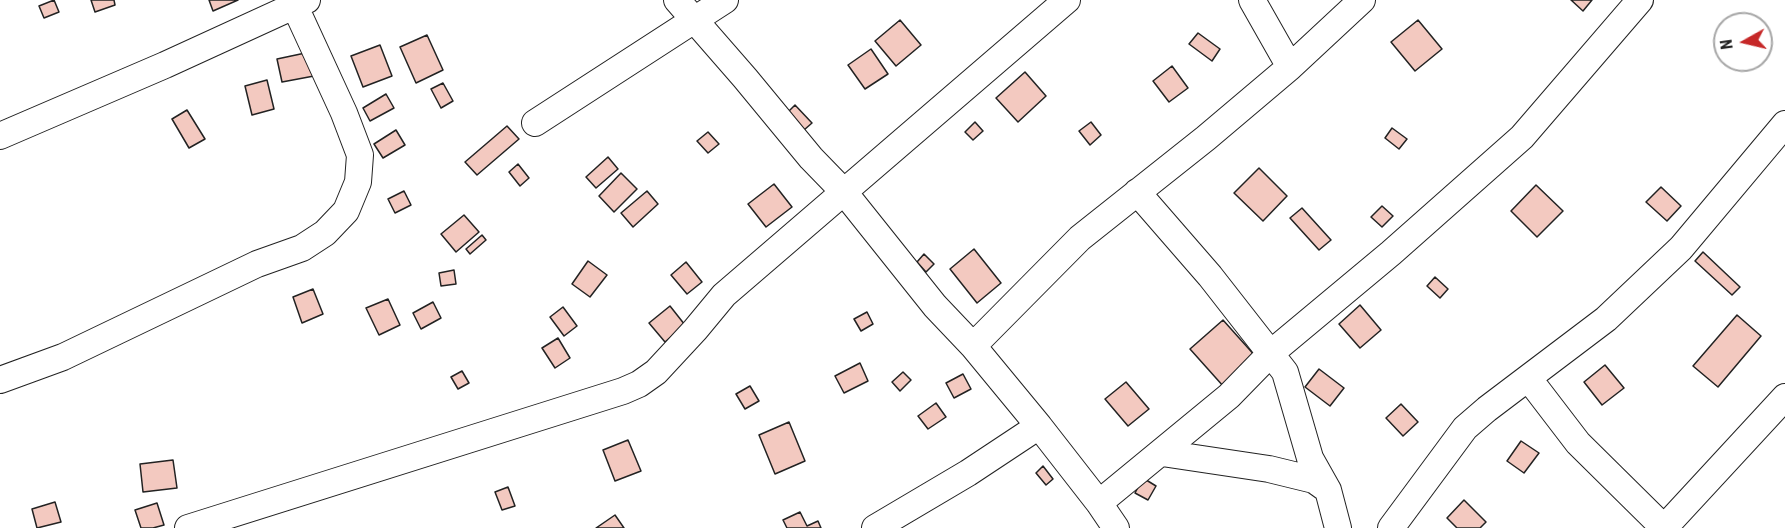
<!DOCTYPE html>
<style>
body{margin:0}
#map{position:relative;width:1785px;height:528px;overflow:hidden;background:#fff;font-family:"Roboto Condensed",sans-serif}
canvas{display:block}
.north{position:absolute;left:1713px;top:12px;width:60px;height:60px;box-sizing:border-box;background:#fff;border:2px solid #a7a7a7;border-radius:50%;rotate:262deg;font-size:16px;font-weight:700;line-height:24px;text-align:center;color:#222}
.north::after{content:'';display:block;margin:auto;width:21px;height:27px;background:#c62828;clip-path:polygon(50% 0,100% 100%,50% 72%,0 100%)}
</style>
<div id="map">
<canvas width="1785" height="528"></canvas>
<div class="north">N</div>
</div>
<script>
const context = document.querySelector('canvas').getContext('2d');
context.lineJoin = 'round';
function paint(path, color) { context.fillStyle = color; context.fill(path, 'evenodd'); }
function strokePath(path, color, width, dash) { context.strokeStyle = color; context.lineWidth = width; context.lineCap = dash ? 'butt' : 'round'; context.setLineDash(dash || []); context.stroke(path); }
const building = new Path2D(`
 M54 0 59 12 44 18 39 6Z
 M91 0H114L115 5 95 12Z
 M209 0H238L213 11Z
 M1571 0H1592L1583 11Z
 M900 20 921 45 896 66 875 41Z
 M1418 20 1442 49 1415 71 1391 42Z
 M1198 33 1220 49 1212 61 1189 44Z
 M427 35 443 70 416 83 400 47Z
 M380 45 392 76 363 87 351 56Z
 M871 49 888 74 865 89 848 65Z
 M310 52 314 76 282 82 277 59Z
 M1172 66 1188 88 1169 102 1153 81Z
 M1025 72 1046 96 1018 122 996 98Z
 M267 80 274 109 252 115 245 86Z
 M443 83 453 101 441 108 431 89Z
 M386 94 394 108 370 121 363 108Z
 M795 105 812 123 804 130 788 112Z
 M187 110 205 139 189 148 172 119Z
 M975 122 983 131 973 140 965 132Z
 M1091 122 1101 135 1090 145 1079 131Z
 M507 126 519 139 477 175 465 162Z
 M1392 128 1407 139 1399 149 1385 138Z
 M396 130 405 145 383 158 374 144Z
 M708 132 719 144 708 153 697 141Z
 M608 157 618 169 596 188 586 177Z
 M518 164 529 178 520 186 509 172Z
 M1259 168 1287 196 1263 221 1234 193Z
 M621 173 637 189 614 212 599 196Z
 M774 184 792 207 766 227 748 204Z
 M1536 185 1563 211 1537 237 1511 211Z
 M1661 187 1681 206 1667 221 1646 202Z
 M404 191 411 205 395 213 388 199Z
 M647 191 658 204 633 227 621 213Z
 M1382 206 1393 216 1382 227 1371 217Z
 M1302 208 1331 240 1319 250 1290 218Z
 M464 215 479 232 456 252 441 234Z
 M482 235 486 240 470 254 466 249Z
 M974 249 1001 283 977 303 950 269Z
 M1703 252 1740 287 1732 295 1695 261Z
 M924 254 934 264 926 272 917 262Z
 M588 261 607 275 590 297 572 284Z
 M686 262 702 282 687 294 671 275Z
 M454 270 456 284 441 286 439 273Z
 M1435 277 1448 289 1440 298 1427 286Z
 M313 289 323 314 302 323 293 297Z
 M388 299 400 325 379 335 366 308Z
 M433 302 441 318 421 329 413 313Z
 M1360 305 1381 330 1360 348 1339 324Z
 M670 306 685 325 665 342 649 323Z
 M563 307 577 326 564 336 550 317Z
 M867 312 873 324 861 331 854 319Z
 M1737 315 1761 336 1718 387 1693 366Z
 M1223 320 1257 358 1224 387 1190 349Z
 M558 338 570 358 555 368 542 348Z
 M860 363 868 381 844 393 835 376Z
 M1605 365 1624 388 1602 405 1584 382Z
 M1319 369 1344 388 1330 406 1305 387Z
 M462 371 469 383 458 389 451 377Z
 M903 372 911 380 900 391 892 382Z
 M963 374 971 389 954 398 946 383Z
 M1126 382 1149 409 1128 426 1105 399Z
 M750 386 759 401 745 409 736 394Z
 M936 403 946 417 928 429 918 416Z
 M1401 404 1418 422 1403 436 1386 418Z
 M789 422 805 461 775 474 759 435Z
 M628 440 641 471 615 481 603 450Z
 M1521 441 1539 453 1524 473 1507 461Z
 M173 460 177 488 143 492 140 464Z
 M1043 466 1053 479 1046 485 1036 473Z
 M1143 478 1156 486 1148 500 1135 493Z
 M508 487 515 506 502 510 495 492Z
 M1464 500 1486 522 1480 528H1457L1447 518Z
 M55 502 61 522 37 528 32 509Z
 M157 503 164 525 153 528H141L135 510Z
 M800 512 807 526 818 521 821 528H787L783 520Z
 M615 515 624 528H596Z`);
const minor = new Path2D(`
 M677 0 745 78 811 158 844 192 935 306 973 346 1039 426 1099 503 1116 528
 M1252 0 1290 67
 M535 123 725 0
 M0 136 165 65 307 0
 M1137 192 1210 276 1285 372 1310 458 1328 490 1338 528
 M973 346 1080 238 1206 138 1290 67 1362 0
 M1529 379 1578 443 1664 528 1785 397
 M0 380 63 357 257 264 302 248 325 233 346 211 358 182 360 155 344 113 292 0
 M1162 453 1269 469 1314 480 1328 490
 M1099 503 1229 396 1271 353 1391 253 1522 137 1640 0
 M188 528 623 391 639 384 656 372 695 330 724 295 1067 0
 M875 528 968 473 1039 426
 M1391 528 1465 428 1487 409 1606 319 1681 248 1785 124`);
paint(building, '#f3c9c0');
strokePath(building, '#222', 1.5);
strokePath(minor, '#222', 28);
strokePath(minor, '#fff', 26);
</script>
